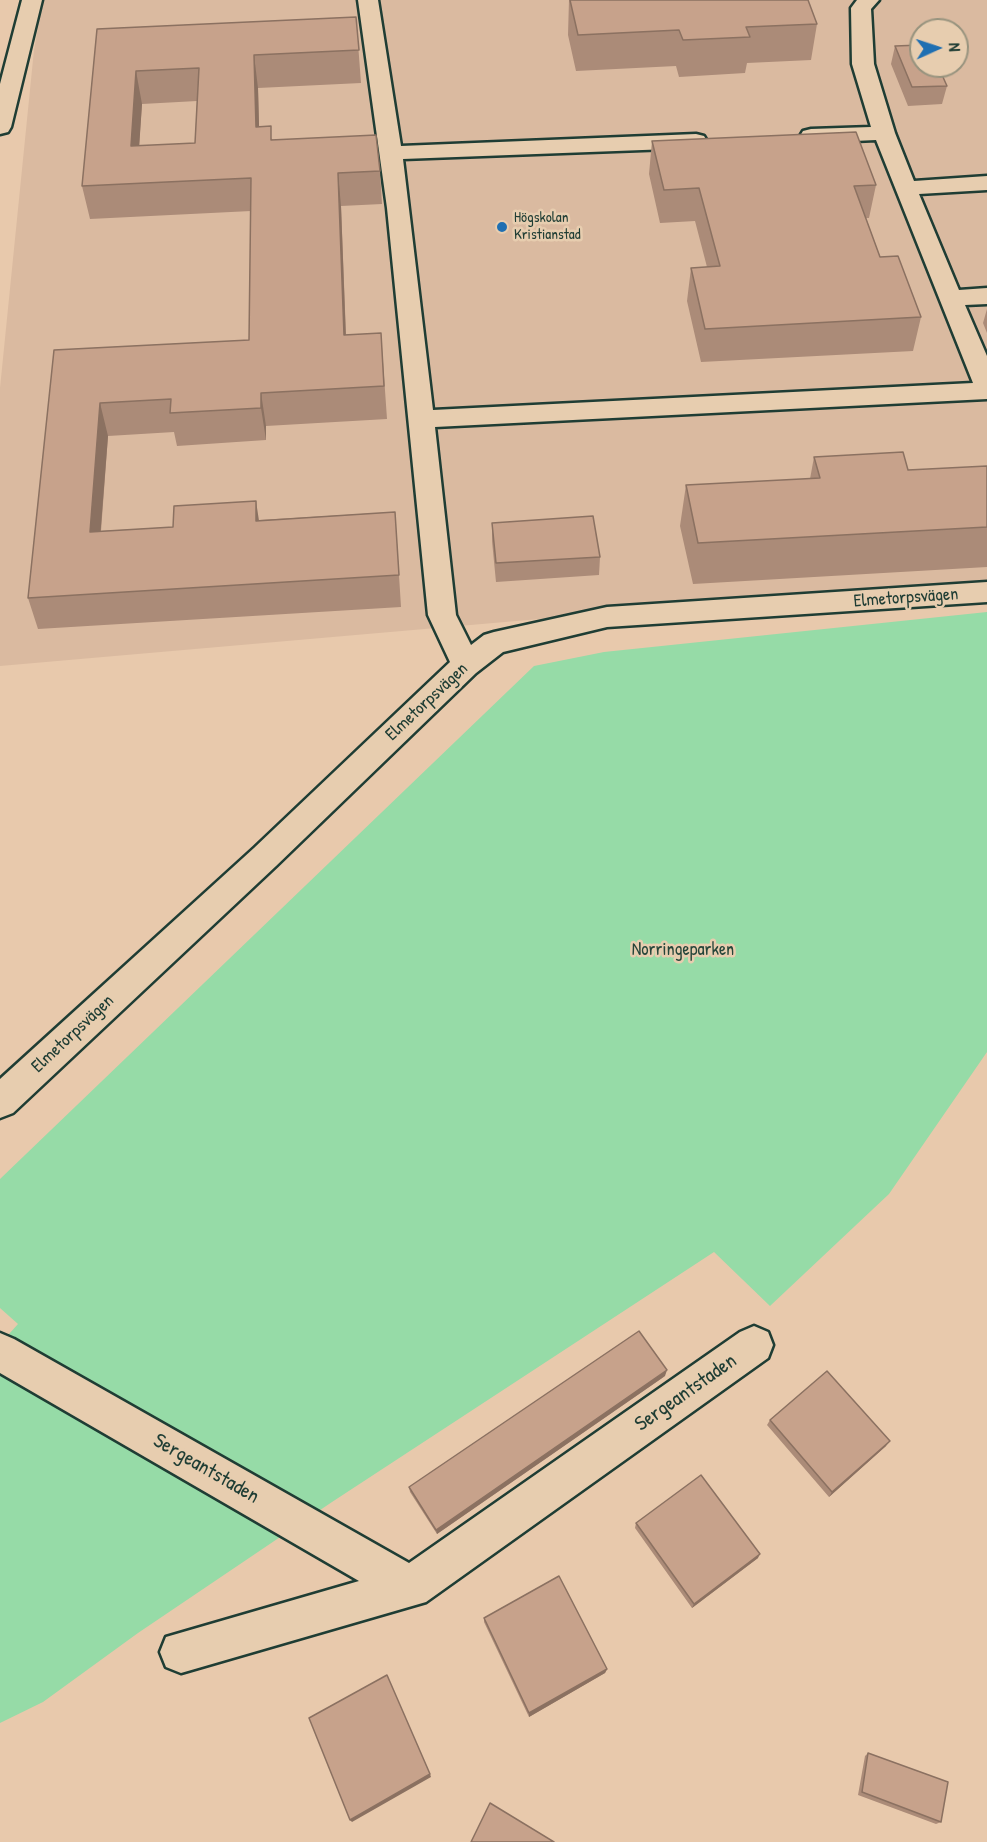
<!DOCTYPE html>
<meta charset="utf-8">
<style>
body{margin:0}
#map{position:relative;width:987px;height:1842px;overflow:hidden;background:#e8c9ac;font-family:"Patrick Hand",sans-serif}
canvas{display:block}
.north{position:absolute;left:909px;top:18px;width:60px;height:60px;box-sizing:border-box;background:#e7cdaf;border:2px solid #97937e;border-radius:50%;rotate:87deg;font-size:16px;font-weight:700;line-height:24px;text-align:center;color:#1f3d34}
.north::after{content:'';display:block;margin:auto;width:21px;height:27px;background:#1f6fb2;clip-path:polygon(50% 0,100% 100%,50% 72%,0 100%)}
</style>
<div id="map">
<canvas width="987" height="1842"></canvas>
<div class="north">N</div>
</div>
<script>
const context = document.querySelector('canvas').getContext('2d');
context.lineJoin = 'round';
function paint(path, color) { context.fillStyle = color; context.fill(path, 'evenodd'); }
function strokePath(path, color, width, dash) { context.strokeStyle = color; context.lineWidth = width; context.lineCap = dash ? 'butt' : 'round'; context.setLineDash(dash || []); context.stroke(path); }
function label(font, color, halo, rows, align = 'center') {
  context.font = font + ' "Patrick Hand",sans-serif'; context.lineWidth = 5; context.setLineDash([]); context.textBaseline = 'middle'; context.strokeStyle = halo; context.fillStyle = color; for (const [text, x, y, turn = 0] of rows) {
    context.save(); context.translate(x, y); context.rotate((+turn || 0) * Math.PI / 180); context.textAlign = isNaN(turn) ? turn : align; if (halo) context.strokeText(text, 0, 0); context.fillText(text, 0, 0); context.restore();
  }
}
const built = new Path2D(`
 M43 0H987V580L0 666V388L34 50ZM921 30H957V66H921Z`);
const green = new Path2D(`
 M987 612V1052L889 1194 770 1306 714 1252 332 1502 138 1633 43 1702 0 1723V1344L18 1324 0 1308V1179L534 666 604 652Z`);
const minor = new Path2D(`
 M22 0H42L11 127 8 132 0 134V84Z
 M358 0H378L401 146 696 134 704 136 707 141 704 146 696 148 403 159 433 410 973 383 876 140 811 143 803 141 800 136 803 131 811 129 871 127 852 64 851 8 857 0H879L871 9 874 64 895 133 914 181 987 176V190L919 194 959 290 987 288V304L965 305 987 356V399L435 427 456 615 471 645 484 635 494 632 607 607 987 582V602L607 627 503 652 476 673 276 866 13 1113 0 1118V1079L254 848 450 662 428 615 387 208Z
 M754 1326 768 1332 773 1345 768 1358 426 1602 181 1673 166 1667 160 1652 166 1637 359 1581 0 1373V1333L14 1339 409 1563 740 1332Z`);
const wall = new Path2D(`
 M569 0 817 24 811 60 747 63 745 73 679 77 676 66 576 71 568 35Z
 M356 17 361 83 258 88 259 127 273 140 380 171 382 204 341 206 346 335 381 333 387 419 266 426V440L177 446 174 432 108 436 101 531 173 527 259 520 395 512 401 607 38 629 28 598 54 350 249 340 251 211 90 219 82 186 97 29ZM197 101 195 143 139 146 142 104Z
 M895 46 947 86 942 104 908 106 891 64Z
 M652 141 876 185 869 218H866L880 257 921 317 913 351 701 362 687 301 691 268 707 267 695 221 660 223 649 174Z
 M987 309V333L983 323Z
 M814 457 908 470 987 466V567L693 584 680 526 686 485 810 479Z
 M492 523 600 557 599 575 496 582 492 541Z
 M665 1376 437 1534 410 1492 409 1487Z
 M770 1420 886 1446 829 1497 767 1425Z
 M636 1523 758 1558 692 1608 635 1528Z
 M484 1618 607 1669 605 1673 529 1717 484 1622Z
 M868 1753 941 1822 936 1824 858 1795 865 1756Z`);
const shadedWall = new Path2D(`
 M254 55 258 88 260 160 256 127Z
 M136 71 142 104 137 179 131 146Z
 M338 173 341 206 347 368 344 335Z
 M261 393 266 426V440L261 408Z
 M100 403 108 436 98 564 90 532Z
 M256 501 261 534 256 521Z
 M667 1370 665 1376 437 1534 436 1530Z
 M890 1441 886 1446 829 1497 832 1492Z
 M760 1554 758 1558 692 1608 694 1604Z
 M607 1669 605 1673 529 1717V1713Z
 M430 1774 431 1777 352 1822 350 1820Z`);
const building = new Path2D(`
 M570 0H808L817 24 746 27 750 37 683 40 679 30 578 35Z
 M356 17 359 50 254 55 256 127 271 126V140L376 135 380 171 338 173 344 335 381 333 384 386 261 393V408L170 413 171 399 100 403 90 532 173 527 174 506 256 501V521L395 512 399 575 28 598 54 350 249 340 251 178 82 186 97 29ZM199 68 195 143 131 146 136 71Z
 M921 45V66H938L947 86 912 87 895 46Z
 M856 132 876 185 854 186 880 257 898 256 921 317 705 329 691 268 720 266 699 188 664 190 652 141Z
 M903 452 908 470 987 466V527L698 543 686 485 820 478 814 457Z
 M593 516 600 557 496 563 492 523Z
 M639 1331 667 1370 436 1530 409 1487Z
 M827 1371 890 1441 832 1492 770 1420Z
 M701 1475 760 1554 694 1604 636 1523Z
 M559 1576 607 1669 529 1713 484 1618Z
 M387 1675 430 1774 350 1820 309 1718Z
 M868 1753 948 1782 941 1822 862 1792Z
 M490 1803 554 1842H471Z`);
const markers = [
 [502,227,6,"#1f6fb2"]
];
const farPoinames = [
 ["Högskolan",514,218],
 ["Kristianstad",514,235]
];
const streetNames = [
 ["Elmetorpsvägen",906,598,-4],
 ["Elmetorpsvägen",427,702,-43],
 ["Elmetorpsvägen",73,1034,-43]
];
const parkNames = [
 ["Norringeparken",683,950]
];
const nearStreetnames = [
 ["Sergeantstaden",686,1393,-35],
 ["Sergeantstaden",206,1469,30]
];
paint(built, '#dabaa0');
paint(green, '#96dba7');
strokePath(minor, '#1f3d34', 5);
paint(minor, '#e7cdaf');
paint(wall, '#ab8b78');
paint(shadedWall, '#8b7161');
paint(building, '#c7a28b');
strokePath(building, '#8b7161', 1.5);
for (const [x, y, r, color] of markers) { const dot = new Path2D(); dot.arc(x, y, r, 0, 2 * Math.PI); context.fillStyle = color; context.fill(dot); strokePath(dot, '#e7cdaf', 2); }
label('15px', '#1f3d34', '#e7cdaf', farPoinames, 'left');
label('18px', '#1f3d34', '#e7cdaf', streetNames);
label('18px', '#25453a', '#e7cdaf', parkNames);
label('21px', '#1f3d34', '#e7cdaf', nearStreetnames);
</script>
